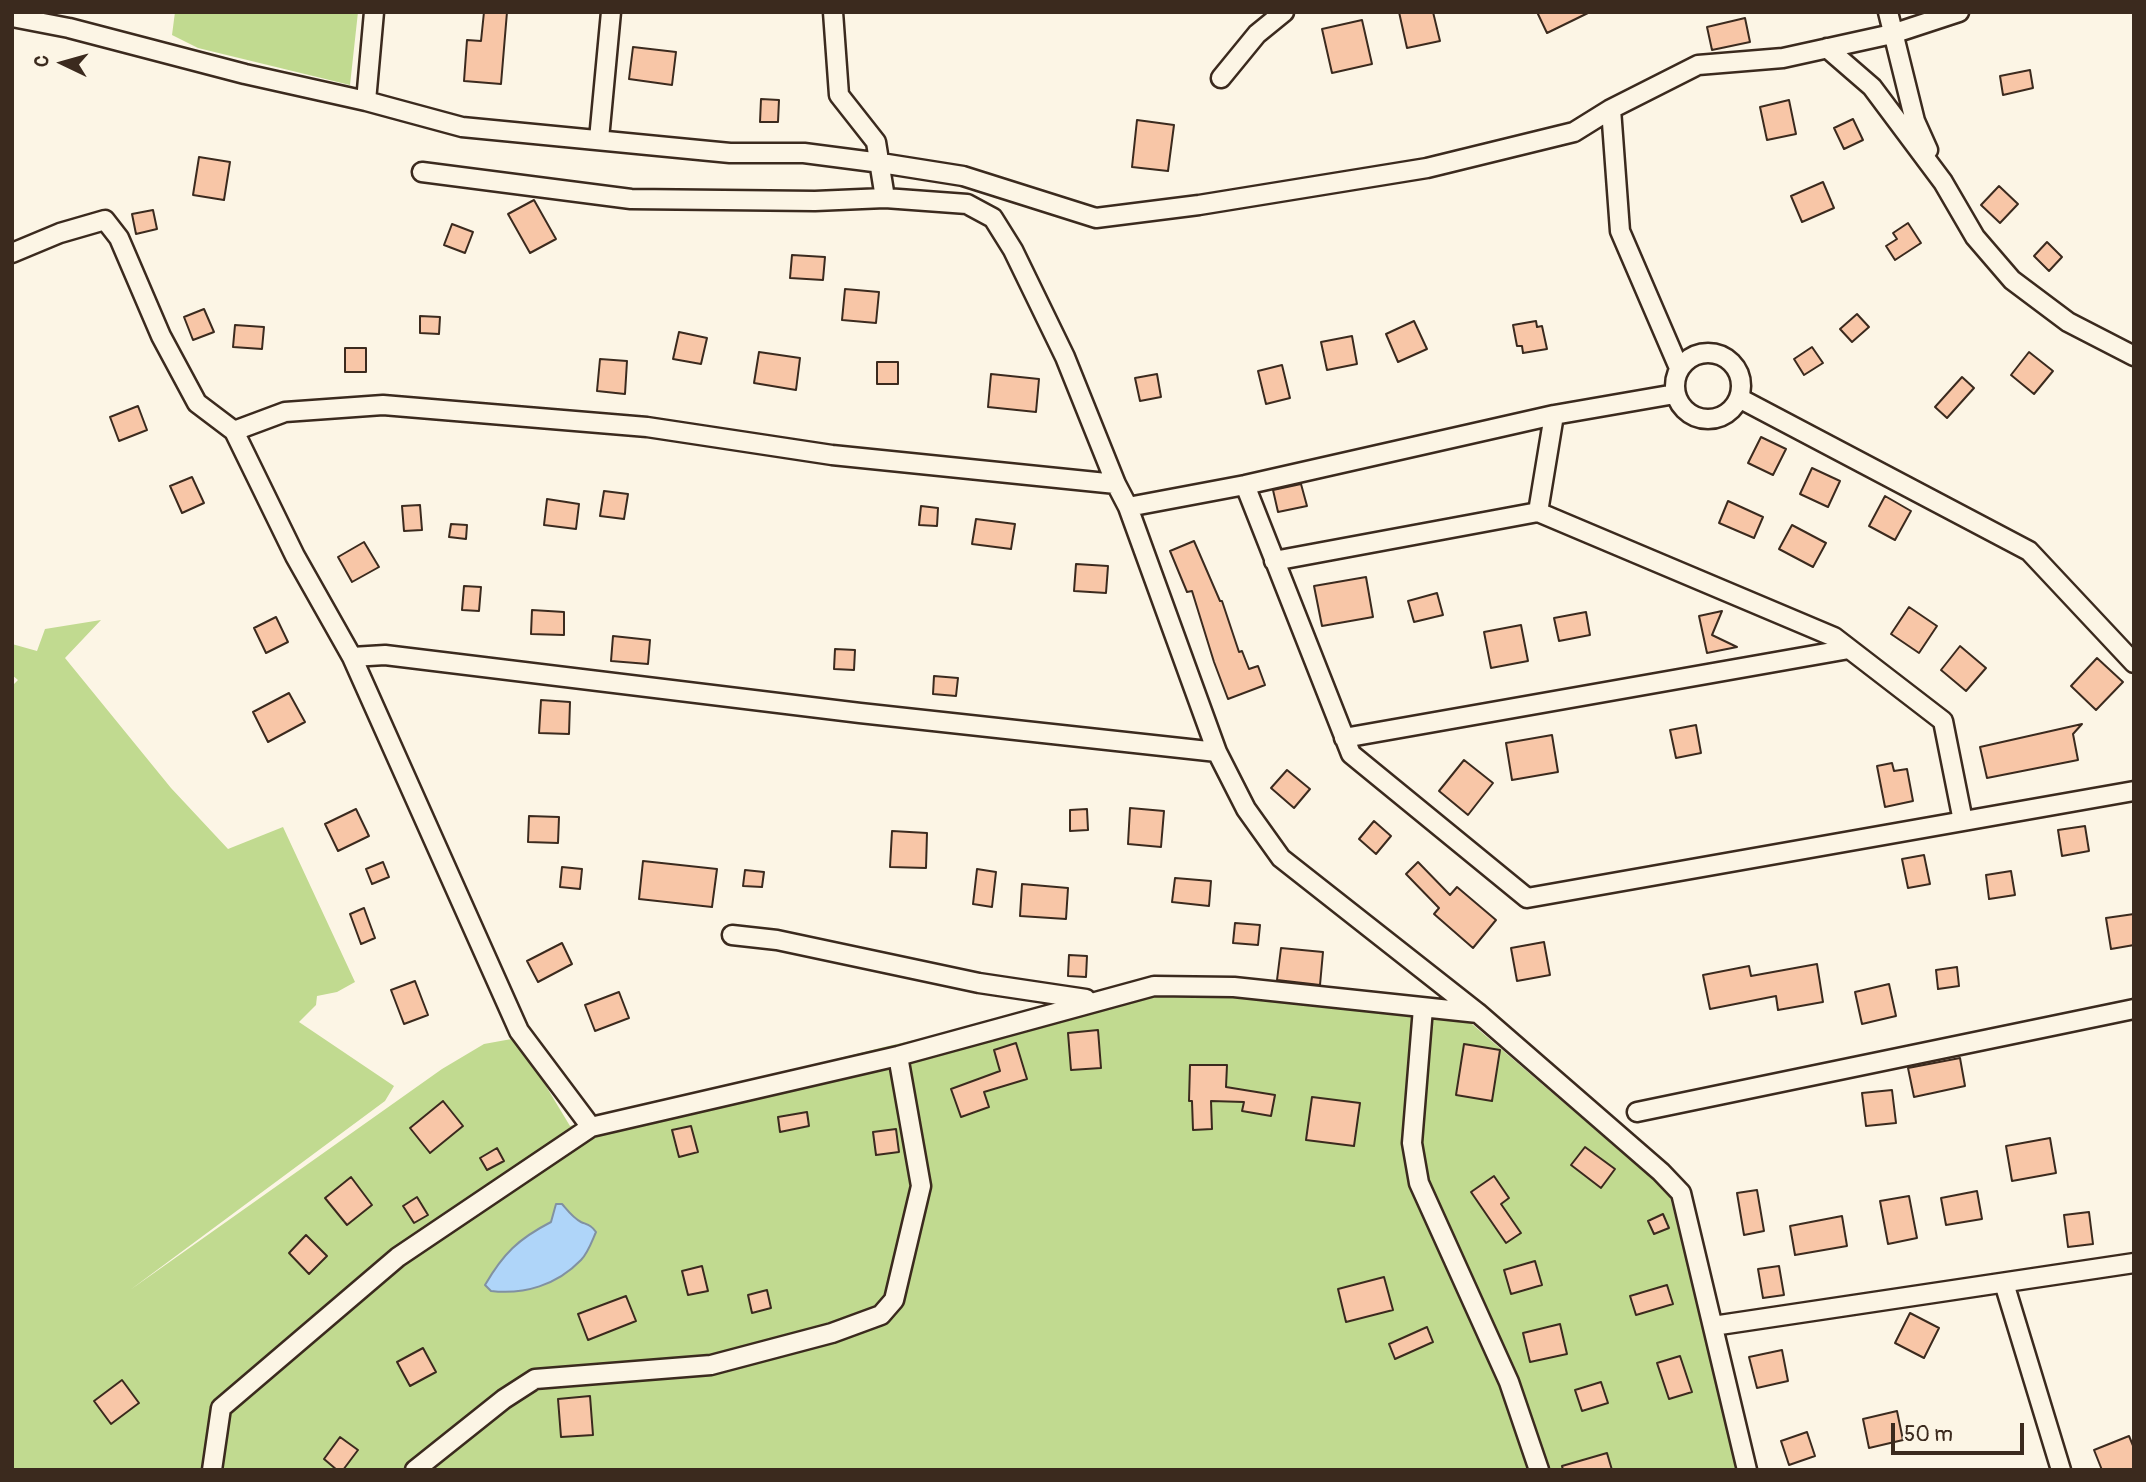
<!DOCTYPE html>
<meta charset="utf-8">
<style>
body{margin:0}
#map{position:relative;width:2146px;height:1482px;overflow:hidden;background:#fcf5e5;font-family:Pangolin,sans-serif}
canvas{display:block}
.frame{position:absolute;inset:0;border:14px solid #3b2a1e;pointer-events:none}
.north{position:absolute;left:28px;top:28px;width:70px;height:70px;-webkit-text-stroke:5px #fcf5e5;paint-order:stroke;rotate:275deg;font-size:19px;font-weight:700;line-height:28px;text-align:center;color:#3b2a1e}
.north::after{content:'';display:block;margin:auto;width:24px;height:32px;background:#3b2a1e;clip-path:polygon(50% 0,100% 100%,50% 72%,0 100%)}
.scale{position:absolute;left:1891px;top:1423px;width:133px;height:32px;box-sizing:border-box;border:4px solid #3b2a1e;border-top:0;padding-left:9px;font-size:21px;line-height:24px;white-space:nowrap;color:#3b2a1e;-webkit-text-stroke:5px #fcf5e5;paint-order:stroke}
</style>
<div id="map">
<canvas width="2146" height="1482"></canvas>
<div class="frame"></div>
<div class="north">С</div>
<div class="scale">50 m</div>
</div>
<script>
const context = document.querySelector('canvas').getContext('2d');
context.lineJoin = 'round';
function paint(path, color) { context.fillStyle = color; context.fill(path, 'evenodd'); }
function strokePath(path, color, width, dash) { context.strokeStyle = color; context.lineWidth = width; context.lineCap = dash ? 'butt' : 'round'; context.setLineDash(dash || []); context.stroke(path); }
const green = new Path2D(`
 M175 12H358L350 85 198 48 172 35Z
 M101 620 65 658 171 788 228 849 283 827 355 982 337 992 317 996 316 1005 299 1022 394 1086 385 1101 130 1290 442 1069 484 1044 517 1038 570 1126 884 1047 1148 987 1465 1018 1669 1193 1739 1470H12V686L18 680 12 675V644L37 651 45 629Z`);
const water = new Path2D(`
 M556 1204H562C568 1211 573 1218 581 1222 588 1225 591 1225 596 1232 592 1241 588 1253 581 1260 557 1285 524 1295 491 1291L485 1285C503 1254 518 1239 551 1222Z`);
const building = new Path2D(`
 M484 12H507L501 84 464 81 467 40 481 41Z
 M1399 12H1433L1440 41 1407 48Z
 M1537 12H1590L1547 33Z
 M1745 18 1750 42 1712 50 1707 27Z
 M1362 20 1372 64 1332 73 1322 29Z
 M633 47 676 52 672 85 629 79Z
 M2030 70 2033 88 2003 95 2000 76Z
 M761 99 779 100 778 122H760Z
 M1789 100 1796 134 1767 140 1760 107Z
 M1853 119 1863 140 1844 149 1834 128Z
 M1137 120 1174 125 1168 171 1132 167Z
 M199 157 230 162 224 200 193 195Z
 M1823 182 1834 208 1802 222 1791 196Z
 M1999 186 2018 204 2000 223 1981 205Z
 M534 200 556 239 530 253 508 214Z
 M153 210 157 229 136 234 132 214Z
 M1908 223 1921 243 1895 260 1886 246 1897 239 1893 233Z
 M452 224 473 232 465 253 444 245Z
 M2047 242 2062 257 2049 271 2034 256Z
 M792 255 825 257 823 280 790 278Z
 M845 289 879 292 876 323 842 320Z
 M204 309 214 332 193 340 184 317Z
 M1857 314 1869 327 1852 342 1840 329Z
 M420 316 440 317 439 334 420 333Z
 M1414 321 1427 349 1398 362 1386 334Z
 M1536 321 1537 327 1542 326 1547 349 1523 353 1522 346H1517L1513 325Z
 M235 325 264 327 262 349 233 347Z
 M679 332 707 338 701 364 673 359Z
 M1352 336 1357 364 1327 370 1321 342Z
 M1812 347 1823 363 1804 375 1794 359Z
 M345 348H366V372H345Z
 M759 352 800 358 796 390 754 383Z
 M2029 352 2053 371 2034 394 2011 375Z
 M600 359 627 361 625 394 597 391Z
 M877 362H898V384H877Z
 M1282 365 1290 398 1266 404 1258 371Z
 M991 374 1039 379 1036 412 988 407Z
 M1157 374 1161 397 1140 401 1135 378Z
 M1962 377 1974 388 1947 418 1935 407Z
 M138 406 147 430 119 441 110 417Z
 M1761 437 1786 449 1773 475 1748 463Z
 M1812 468 1840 481 1828 507 1800 494Z
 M192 477 204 503 182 513 170 486Z
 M1301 484 1307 506 1278 512 1273 490Z
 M604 491 628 494 624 519 600 516Z
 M1885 496 1911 511 1895 540 1869 526Z
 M547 499 579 504 576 529 544 525Z
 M1728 501 1763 517 1754 538 1719 523Z
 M420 505 422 530 404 531 402 506Z
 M921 506 938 508 937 526 919 525Z
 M976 519 1015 524 1011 549 972 544Z
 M451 524 467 525 466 539 449 537Z
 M1792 525 1826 543 1813 567 1779 549Z
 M1194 541 1220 601H1222L1239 652 1242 651 1249 669 1258 666 1265 685 1228 699 1214 662 1192 591 1187 592 1170 551Z
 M364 542 379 567 352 582 338 557Z
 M1076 564 1108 566 1106 593 1074 591Z
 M1366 577 1373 617 1322 626 1314 586Z
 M464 586 481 587 479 611 462 610Z
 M1437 593 1443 615 1414 622 1408 601Z
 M1909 607 1937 626 1919 653 1891 634Z
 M532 610 564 612V635L531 634Z
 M1722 611 1712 635 1737 647 1707 653 1699 616Z
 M1586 612 1590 635 1559 641 1554 618Z
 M276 617 288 642 266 653 254 628Z
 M1521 625 1528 661 1491 668 1484 632Z
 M613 636 650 640 648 664 611 661Z
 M1960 646 1986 668 1966 691 1941 670Z
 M835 649 855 650 854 670 834 669Z
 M2097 658 2123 682 2096 710 2071 686Z
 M934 676 958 678 956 696 933 694Z
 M289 693 305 722 268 742 253 712Z
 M541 700 570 702 569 734 539 733Z
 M2082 724 2073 734 2078 760 1987 778 1980 747Z
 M1696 725 1701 753 1676 758 1670 730Z
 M1552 735 1558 772 1512 780 1506 743Z
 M1464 760 1493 783 1468 815 1439 791Z
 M1892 763 1894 771 1907 769 1913 801 1885 807 1877 766Z
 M1287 770 1310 789 1294 808 1271 788Z
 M1130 808 1164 811 1161 847 1128 844Z
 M356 809 369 836 338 851 325 824Z
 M1087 809 1088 830 1070 831V810Z
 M529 816 559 817 558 843 528 842Z
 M1374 821 1391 836 1376 854 1359 839Z
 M2085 826 2089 851 2062 856 2058 830Z
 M892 831 927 833 926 868 890 867Z
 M1924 855 1930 884 1908 888 1902 859Z
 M643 861 717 869 712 907 639 899Z
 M383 862 389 877 372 884 366 869Z
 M1418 862 1450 895 1457 887 1496 920 1473 948 1434 914 1439 908 1406 874Z
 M562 867 582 869 580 889 560 887Z
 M977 869 996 872 992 907 973 904Z
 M745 870 764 872 762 887 743 886Z
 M2011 871 2015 895 1989 899 1986 875Z
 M1175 878 1211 881 1209 906 1172 902Z
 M1022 884 1068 888 1066 919 1020 916Z
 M364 908 375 938 361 944 350 914Z
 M2134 914V945L2111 949 2106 918Z
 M1235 923 1260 925 1258 945 1233 943Z
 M1544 942 1550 975 1517 981 1511 948Z
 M562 943 572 964 538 982 527 961Z
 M1281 948 1323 952 1320 985 1277 980Z
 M1069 955 1087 956 1086 977 1068 976Z
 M1817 964 1823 1002 1778 1010 1776 996 1710 1009 1703 975 1749 966 1751 976Z
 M1957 967 1959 986 1938 989 1936 970Z
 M415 981 428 1015 404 1024 391 990Z
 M1889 984 1896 1016 1862 1024 1855 992Z
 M619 992 629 1018 595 1031 585 1005Z
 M1098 1030 1101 1068 1071 1070 1068 1033Z
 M1016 1043 1027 1079 984 1092 989 1107 961 1117 951 1089 1000 1071 994 1050Z
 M1464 1044 1500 1050 1492 1101 1456 1095Z
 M1960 1058 1965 1086 1914 1097 1908 1068Z
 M1190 1065H1227L1226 1087 1275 1095 1271 1116 1242 1111 1244 1102 1211 1101 1212 1129 1193 1130 1192 1101H1189Z
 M1892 1090 1896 1123 1866 1126 1862 1093Z
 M1312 1097 1360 1103 1354 1146 1306 1140Z
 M443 1101 463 1126 430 1153 410 1128Z
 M807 1112 809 1126 780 1132 778 1117Z
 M691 1126 698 1152 679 1157 672 1130Z
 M896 1129 899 1152 876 1155 873 1132Z
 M2050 1138 2056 1173 2012 1181 2006 1146Z
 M1585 1147 1615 1169 1601 1188 1571 1165Z
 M497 1148 504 1161 487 1170 480 1158Z
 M1494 1176 1509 1198 1501 1204 1521 1233 1506 1243 1471 1192Z
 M351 1177 372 1205 347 1225 325 1198Z
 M1757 1190 1764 1231 1744 1235 1737 1193Z
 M1977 1191 1982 1219 1946 1225 1941 1198Z
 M1909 1196 1917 1238 1888 1244 1880 1201Z
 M417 1197 428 1215 414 1223 403 1206Z
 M2089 1212 2093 1244 2068 1247 2064 1215Z
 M1663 1214 1669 1228 1654 1234 1648 1221Z
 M1842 1216 1847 1246 1795 1255 1790 1226Z
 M306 1235 327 1256 309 1274 289 1253Z
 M1535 1261 1542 1285 1511 1294 1504 1270Z
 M702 1266 708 1291 688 1295 682 1271Z
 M1779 1266 1784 1295 1763 1298 1758 1269Z
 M1384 1277 1393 1310 1346 1322 1338 1289Z
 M1667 1285 1673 1304 1636 1315 1630 1296Z
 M767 1290 771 1308 752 1313 748 1295Z
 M626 1296 636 1321 588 1340 578 1314Z
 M1910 1313 1939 1328 1924 1358 1895 1343Z
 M1560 1324 1567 1354 1530 1362 1523 1333Z
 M1427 1327 1433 1342 1395 1359 1389 1344Z
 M423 1348 436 1372 410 1386 397 1362Z
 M1782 1350 1788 1381 1757 1388 1749 1357Z
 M1680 1356 1692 1392 1669 1399 1657 1363Z
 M122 1380 139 1403 111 1424 94 1401Z
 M1601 1382 1608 1403 1582 1411 1575 1390Z
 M590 1396 593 1435 561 1437 558 1399Z
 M1897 1411 1903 1440 1869 1448 1863 1419Z
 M1807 1432 1815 1456 1789 1465 1781 1441Z
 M2129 1436 2134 1448V1470H2102L2094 1450Z
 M340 1437 358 1450 343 1470H337L324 1459Z
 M1607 1453 1612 1470H1563L1562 1466Z`);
const minor = new Path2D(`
 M833 12 839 95 876 142 885 198 967 204 993 218 1013 250 1065 357 1116 484 1128 507 1217 752 1246 809 1281 858 1478 1013 1661 1172 1681 1193 1747 1470
 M1888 12 1915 121 1928 150
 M12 17 69 28 245 74 366 101 462 127 730 153H804L881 163 963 176 1096 218 1199 205 1427 168 1574 132 1611 109 1698 65 1783 58 1892 34 1959 12
 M1827 48 1872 87 1943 182 1975 237 2012 280 2068 322 2134 356
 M1221 78 1257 34 1284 12
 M366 101 374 12
 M1611 109 1620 231 1679 368
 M599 139 611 12
 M422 172 631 199 815 201 885 198
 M12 253 60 233 105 220 119 238 161 336 197 403 234 431 295 556 352 657 519 1031 591 1127
 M1675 386a33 33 0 1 1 66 0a33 33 0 1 1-66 0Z
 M1739 398 2029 551 2134 663
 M234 431 285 412 383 405 647 427 832 455 1116 484
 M1245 485 1351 754 1527 898 2134 791
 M1128 507 1245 485 1554 415 1675 394
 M1538 512 1554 415
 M1274 561 1538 512 1834 637 1943 721 1963 821
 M352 657 385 655 860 713 1217 752
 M1344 738 1849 649
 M732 935 777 940 979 983 1086 999
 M1423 1008 1412 1143 1419 1183 1509 1382 1539 1470
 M1637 1112 2134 1009
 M2004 1283 2061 1470
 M1713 1326 2134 1263
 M212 1470 221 1408 398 1257 591 1127 898 1056 1154 986 1234 987 1478 1013
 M415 1470 504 1399 535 1379 711 1365 832 1333 881 1315 894 1300 921 1186 898 1056`);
paint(green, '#c1da90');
paint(water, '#afd5f9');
strokePath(water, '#8191a1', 2);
paint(building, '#f8c6a7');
strokePath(building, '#3b2a1e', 2);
strokePath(minor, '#3b2a1e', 23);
strokePath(minor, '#fcf5e5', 18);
</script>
